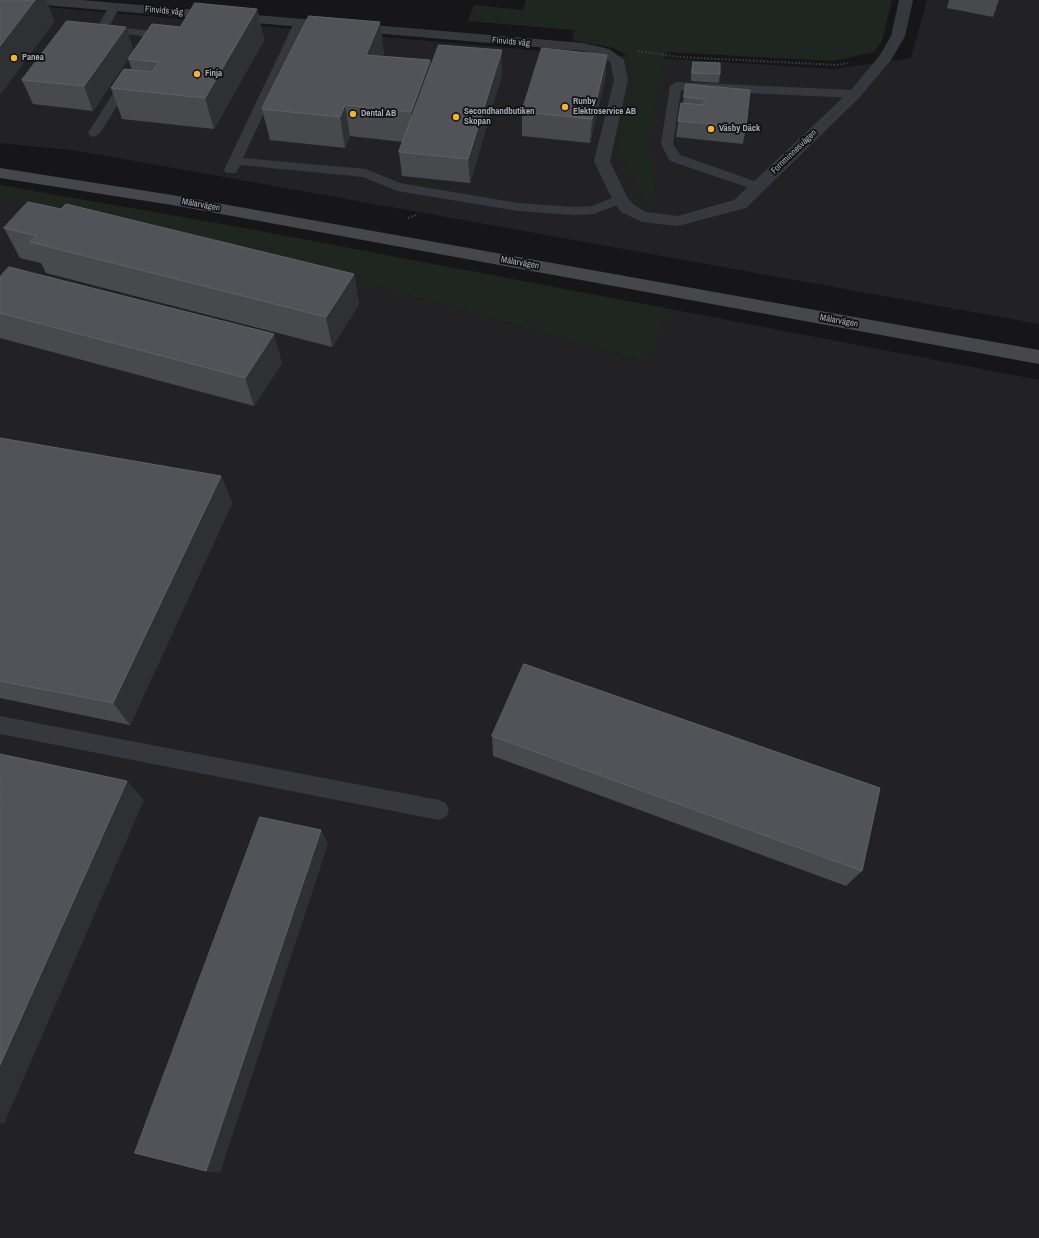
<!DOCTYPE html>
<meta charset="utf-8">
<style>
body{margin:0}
canvas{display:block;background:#161618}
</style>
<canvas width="1039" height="1238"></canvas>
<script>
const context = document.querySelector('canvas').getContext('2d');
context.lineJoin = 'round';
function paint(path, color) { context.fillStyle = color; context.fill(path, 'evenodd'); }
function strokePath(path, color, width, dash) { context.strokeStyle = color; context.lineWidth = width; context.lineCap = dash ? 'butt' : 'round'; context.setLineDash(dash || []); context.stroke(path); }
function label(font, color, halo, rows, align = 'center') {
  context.font = font + ' "Archivo Narrow",sans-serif'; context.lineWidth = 3.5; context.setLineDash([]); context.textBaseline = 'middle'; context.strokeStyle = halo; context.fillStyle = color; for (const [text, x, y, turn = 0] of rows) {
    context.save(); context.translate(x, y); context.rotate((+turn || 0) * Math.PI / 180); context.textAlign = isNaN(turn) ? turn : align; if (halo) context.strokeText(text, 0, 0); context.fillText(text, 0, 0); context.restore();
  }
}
const built = new Path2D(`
 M927 0H1039V324L219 176 72 150 0 143V3L543 51 834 69 911 58Z
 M0 200 67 210 394 291 645 362 670 309 1039 380V1238H0Z`);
const green = new Path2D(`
 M526 0H892L882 41 874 52 833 61 666 52 649 140 657 205 645 204 616 145 631 69 627 56 614 48 572 40 574 30 468 21 474 5 523 10Z
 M0 185 239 227 670 309 646 362 394 291 67 210 0 200Z`);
const path = new Path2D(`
 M638 51 679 57 837 65 848 63
 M408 218 418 214`);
const lane = new Path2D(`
 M114 4 120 7 109 26 169 33 175 36 169 39 98 31 96 29 110 5Z
 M300 20 306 23 243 158 366 169 400 183 518 203 574 207 592 206 620 195 625 196 627 199 625 202 594 214 574 215 518 211 397 191 363 177 240 165 236 173H226L224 170 294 23Z
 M128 75 134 79 100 133 94 137 90 136 88 133 122 79Z
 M676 82 855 90 861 94 855 98 681 90 673 144 680 155 763 184 765 187 763 190 758 191 670 161 661 144 670 86Z
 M0 716 439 800 446 803 449 810 446 817 439 820 0 734Z`);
const street = new Path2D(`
 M26 0H81L583 43 609 49 624 60 628 80 610 161 627 197 633 204 646 212 678 216 734 200 850 91 880 55 891 36 899 0H913L905 36 891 60 860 97 746 208 678 226 642 222 621 212 612 199 594 161 614 80 610 62 599 55 583 51 33 4 28 3Z`);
const secondary = new Path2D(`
 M0 168 172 195 1039 350V364L172 205 0 178Z`);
const wall = new Path2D(`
 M949 0H999L993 17 947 8Z
 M257 9 264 40 214 129 122 119 111 88 132 70 128 59 93 111 33 104 22 80 133 51 180 27Z
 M384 53 383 56 430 60 431 67 502 74 470 183 402 176 399 152 403 142 350 136 345 148 270 140 262 109Z
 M607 55 605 79 590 143 522 136V112Z
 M693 62 720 74 719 83 691 81V70Z
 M686 84 746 127 743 144 676 137 681 103H683Z
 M61 209 354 274 359 304 332 347 46 273 41 263 20 258 4 228Z
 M0 277 282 363 254 406 0 338Z
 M0 438 221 476 232 503 130 725 0 698Z
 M492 736 862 871 846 886 493 756Z`);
const shadedWall = new Path2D(`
 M35 0H46L55 21 0 95V46Z
 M257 9 264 40 214 129 205 98Z
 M380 22 384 53 370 85 366 55Z
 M126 27 134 51 93 111 84 86Z
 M502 50V74L470 183 468 159Z
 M607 55 605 79 590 143 592 119Z
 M430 60 433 91 414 143 411 112Z
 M345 105 350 136 345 148 340 117Z
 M354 274 359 304 332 347 326 317Z
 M274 334 282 363 254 406 245 378Z
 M221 476 232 503 130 725 113 703Z
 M127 781 144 800 4 1124 0 1123V1065Z
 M321 830 328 844 220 1173 206 1171Z`);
const building = new Path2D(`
 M0 0H35L0 46Z
 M195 3 257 9 205 98 111 88 124 69 152 72 159 62 128 59 152 24 180 27Z
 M309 16 380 22 366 55 430 60 411 112 345 105 340 117 262 109Z
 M67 21 126 27 84 86 22 80Z
 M439 45 502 50 468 159 399 152Z
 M542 48 607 55 592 119 522 112Z
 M693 62 720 63V74L693 73Z
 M686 84 750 90 746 127 678 121 681 103 704 105V99L684 97Z
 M28 202 61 209 66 204 354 274 326 317 30 242 37 236 4 228Z
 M9 267 274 334 245 378 0 313V277Z
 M0 438 221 476 113 703 0 681Z
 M524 664 880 788 862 871 492 736Z
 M0 754 127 781 0 1065Z
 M260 817 321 830 206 1171 135 1153Z`);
const markers = [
 [14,58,4,"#f2b134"],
 [197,74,4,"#f2b134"],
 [565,107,4,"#f2b134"],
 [353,114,4,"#f2b134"],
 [456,117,4,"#f2b134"],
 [711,129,4,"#f2b134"]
];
const farStreetnames = [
 ["Finvids väg",164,11,5],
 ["Finvids väg",511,42,5],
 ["Fornminnesvägen",794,152,-44],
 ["Mälarvägen",201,205,10],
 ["Mälarvägen",520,263,10],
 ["Mälarvägen",839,321,10]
];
const farPoinames = [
 ["Panea",22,58],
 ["Finja",205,74],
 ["Runby",573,102],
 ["Elektroservice AB",573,112],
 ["Secondhandbutiken",464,112],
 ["Skopan",464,122],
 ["Dental AB",361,114],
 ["Väsby Däck",719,129]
];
paint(built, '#222225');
paint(green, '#1e261f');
strokePath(path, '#3d3f44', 2, [1.5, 2]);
paint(lane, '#37383d');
paint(street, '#37383d');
paint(secondary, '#45474d');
paint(wall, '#47494d');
paint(shadedWall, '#2f3033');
paint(building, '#525359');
strokePath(building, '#5f6168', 1);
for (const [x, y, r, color] of markers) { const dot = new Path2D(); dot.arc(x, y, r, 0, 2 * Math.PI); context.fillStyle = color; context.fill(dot); strokePath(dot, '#111113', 1.5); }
label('9px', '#a8adb8', '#111113', farStreetnames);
label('bold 9px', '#a8adb8', '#111113', farPoinames, 'left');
</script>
